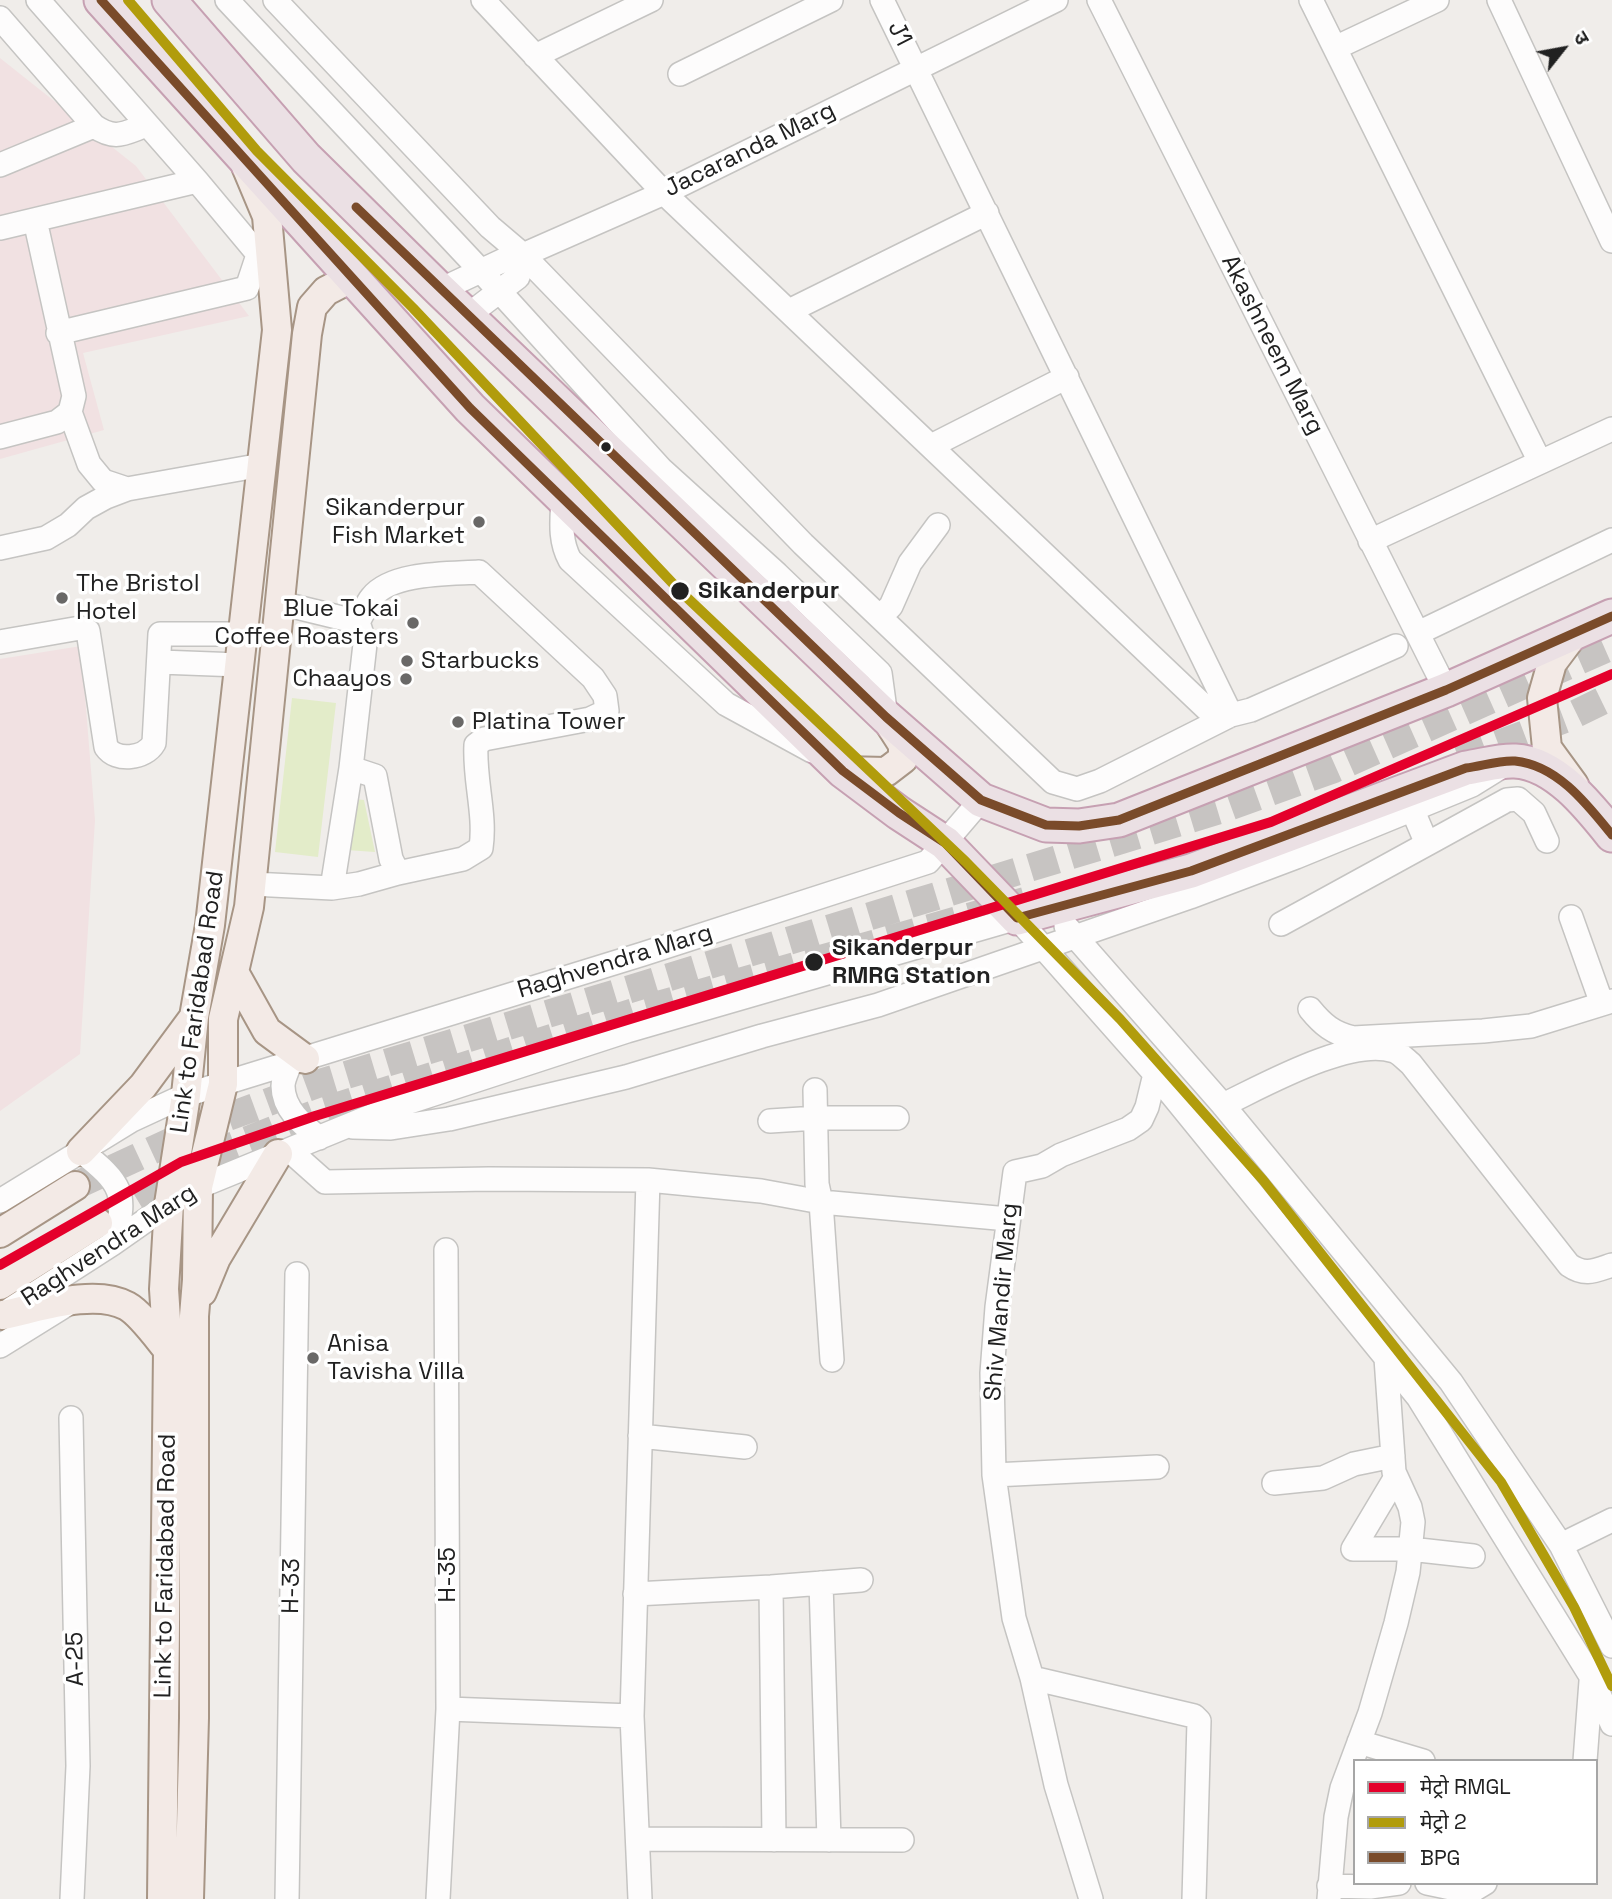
<!DOCTYPE html>
<meta charset="utf-8">
<style>
body{margin:0}
#map{position:relative;width:1612px;height:1899px;overflow:hidden;background:#f0edea;font-family:"Space Grotesk","Noto Sans Devanagari",sans-serif}
canvas{display:block}
.legend{position:absolute;left:1353px;top:1759px;width:245px;height:126px;box-sizing:border-box;background:#fff;border:2px solid #a6a6a6;margin:0;padding:9px 12px;list-style:none;font-size:21px;color:#212121}
.legend li{display:flex;align-items:center;gap:14px;height:35px}
.legend b{width:35px;border:2px solid #a6a6a6}
.north{position:absolute;left:1528px;top:14px;width:70px;height:70px;-webkit-text-stroke:5px #fff;paint-order:stroke;rotate:59deg;font-size:19px;font-weight:700;line-height:28px;text-align:center;color:#212121}
.north::after{content:'';display:block;margin:auto;width:24px;height:32px;background:#212121;clip-path:polygon(50% 0,100% 100%,50% 72%,0 100%)}
</style>
<div id="map">
<canvas width="1612" height="1899"></canvas>
<ul class="legend">
<li><b style="height:9px;background:#e4002b"></b>मेट्रो RMGL</li>
<li><b style="height:9px;background:#b19c0c"></b>मेट्रो 2</li>
<li><b style="height:9px;background:#7a4b2a"></b>BPG</li>
</ul>
<div class="north">उ</div>
</div>
<script>
const context = document.querySelector('canvas').getContext('2d');
context.lineJoin = 'round';
function paint(path, color) { context.fillStyle = color; context.fill(path, 'evenodd'); }
function strokePath(path, color, width, dash) { context.strokeStyle = color; context.lineWidth = width; context.lineCap = dash ? 'butt' : 'round'; context.setLineDash(dash || []); context.stroke(path); }
function label(font, color, halo, rows, align = 'center') {
  context.font = font + ' "Space Grotesk",sans-serif'; context.lineWidth = 7; context.setLineDash([]); context.textBaseline = 'middle'; context.strokeStyle = halo; context.fillStyle = color; for (const [text, x, y, turn = 0] of rows) {
    context.save(); context.translate(x, y); context.rotate((+turn || 0) * Math.PI / 180); context.textAlign = isNaN(turn) ? turn : align; if (halo) context.strokeText(text, 0, 0); context.fillText(text, 0, 0); context.restore();
  }
}
const commercial = new Path2D(`
 M0 58 136 166 249 316 83 353 104 430 0 459Z
 M81 646 95 820 80 1054 0 1111V659Z`);
const grass = new Path2D(`
 M292 698 336 703 318 857 275 852Z
 M355 799 364 800 375 852 346 850Z`);
const majorTunnel = new Path2D(`
 M1459 759 1565 719 1612 696
 M75 1186 209 1124 320 1083 1220 810 1334 769 1612 646
 M101 1221 212 1154 319 1112 637 1011 1025 901`);
const minor = new Path2D(`
 M38 0 197 181 273 272
 M227 0 481 271 661 469 777 574 880 673 886 717
 M275 0 490 227 523 255 803 544 1053 782 1077 789 1100 781 1231 715
 M483 0 664 193 1207 709 1231 715
 M882 0 1231 715 1251 710 1396 646
 M1099 0 1446 690
 M1311 0 1540 462
 M1499 0 1612 241
 M0 18 94 126C116 141 124 133 147 125
 M1335 48 1437 0
 M535 56 651 0
 M680 74 831 0
 M0 165 94 126
 M0 228 197 181
 M440 290 504 260 523 255 664 193 1056 0
 M789 311 987 213
 M467 316 518 277 523 255
 M58 333 247 288 258 255
 M70 412 89 464 103 481 127 489
 M0 437 57 422 70 412 74 396 35 220
 M931 446 1067 377
 M563 498C562 520 559 540 570 560L726 704 812 751
 M1370 541 1612 429
 M0 548 46 538 68 525 86 508 106 497 127 489 262 465
 M880 617 891 606 910 563 938 525
 M1418 633 1612 540
 M0 642 80 628 88 631 106 747C116 762 145 759 154 743L160 634H243
 M160 662 239 665
 M351 768 375 776 391 859 398 873 463 859 481 848C486 814 474 780 476 745L484 739 590 719 607 711 605 696 593 678 479 572C449 574 392 572 372 597 366 604 363 614 358 622
 M1413 811 1427 844 1507 800 1518 799 1534 813 1547 841
 M252 884 332 888 351 768 365 644 358 622 280 603
 M332 888 359 884 398 873
 M1571 917 1602 1004
 M1281 924 1427 844
 M1066 926 1223 1105 1451 1382 1561 1545 1612 1646
 M1310 1009C1323 1025 1333 1033 1353 1038L1483 1031 1531 1026 1612 1001
 M290 1063C288 1070 283 1079 283 1086 283 1109 303 1125 319 1138
 M815 1090 817 1184 821 1202 832 1360
 M1223 1105C1263 1086 1351 1036 1394 1051 1400 1053 1406 1060 1411 1064L1569 1265C1585 1276 1594 1271 1612 1265
 M770 1121 817 1118H897
 M353 1127 391 1128 449 1119 626 1077 762 1036 878 1005 1190 897 1296 857 1472 785 1501 767
 M289 1150 325 1182 489 1179 648 1180 761 1191 821 1202 1008 1219
 M81 1151C121 1183 130 1194 112 1244
 M0 1201 132 1120 186 1095 643 954 928 862 981 800
 M11 1309 112 1244 169 1204 198 1187 391 1108 627 1031 1017 918 1155 1074 1418 1397 1592 1678 1612 1724
 M0 1346 66 1305
 M71 1418 78 1766 72 1899
 M640 1436 745 1447
 M994 1475 1157 1467
 M1396 1477 1353 1549H1410L1473 1556
 M1274 1483 1323 1478 1354 1464 1393 1456
 M1561 1545 1612 1520
 M821 1583 829 1840
 M771 1587 774 1840
 M635 1594 771 1587 861 1580
 M1032 1678 1194 1716 1199 1721 1194 1899
 M448 1709 632 1716
 M1359 1742 1423 1761
 M1585 1761 1591 1681
 M639 1839 902 1840
 M1427 1883 1470 1892 1485 1883
 M1329 1886 1370 1887 1399 1883
 M287 1899 297 1274
 M438 1899 448 1709 446 1250
 M640 1899 632 1716 648 1180
 M1091 1899 1056 1785 1032 1678 1014 1618 994 1475 992 1373 997 1307 1015 1172 1042 1166 1061 1155 1128 1129 1141 1120 1147 1107 1155 1074
 M1329 1899 1336 1817 1342 1788 1370 1713 1396 1623 1408 1572 1413 1522 1410 1507 1394 1472 1386 1358`);
const major = new Path2D(`
 M1573 635 1552 663 1542 698 1547 748 1574 785
 M843 771 886 772 903 759V745L887 720
 M234 972 267 1031 305 1059
 M81 1151 143 1086 194 1017
 M0 1233 75 1186
 M0 1285 98 1223
 M202 1292 216 1258 278 1154
 M3 1315C38 1308 94 1288 127 1306 140 1313 158 1338 168 1350
 M162 1899 168 1350 164 1289 169 1204 186 1095 194 1017 210 925 277 330 267 216 246 166
 M189 1899 194 1718V1316L197 1280 198 1187 223 1084V1019L249 907 307 334 312 307 326 291 353 277`);
const highway = new Path2D(`
 M101 0 470 408 843 771 899 813 945 843 1017 918 1191 871 1466 768C1481 766 1500 760 1515 761 1555 763 1589 806 1612 835
 M169 0 306 158 440 290 886 717 981 800 1046 825 1079 826 1119 820 1446 690 1612 616`);
const bus1 = new Path2D(`
 M101 0 470 408 843 771 899 813 945 843 1017 918 1191 871 1466 768C1482 766 1499 760 1515 761 1557 765 1587 804 1612 835
 M356 207 886 717 981 800 1046 825 1079 826 1119 820 1446 690 1612 616`);
const metro1 = new Path2D(`
 M0 1265 181 1162 315 1116 1271 822 1612 674`);
const metro2 = new Path2D(`
 M128 0 257 151 413 308 679 590 966 862 1120 1019 1263 1180 1501 1482 1574 1607 1612 1686`);
const markers = [
 [606,447,6,"#212121"],
 [479,522,7,"#696867"],
 [680,591,10,"#212121"],
 [62,598,7,"#696867"],
 [413,623,7,"#696867"],
 [407,661,7,"#696867"],
 [406,679,7,"#696867"],
 [458,722,7,"#696867"],
 [814,962,10,"#212121"],
 [313,1358,7,"#696867"]
];
const streetNames = [
 ["J1",899,34,63],
 ["Jacaranda Marg",750,150,-26],
 ["Akashneem Marg",1272,345,63],
 ["Raghvendra Marg",615,962,-17],
 ["Link to Faridabad Road",198,1002,-82],
 ["Raghvendra Marg",109,1246,-33],
 ["Shiv Mandir Marg",1002,1302,-85],
 ["Link to Faridabad Road",166,1566,-89],
 ["H-35",448,1575,-90],
 ["H-33",292,1586,-89],
 ["A-25",76,1659,-91]
];
const poiNames = [
 ["Sikanderpur",465,508,"right"],
 ["Fish Market",465,536,"right"],
 ["The Bristol",76,584],
 ["Hotel",76,612],
 ["Blue Tokai",399,609,"right"],
 ["Coffee Roasters",399,637,"right"],
 ["Starbucks",421,661],
 ["Chaayos",392,679,"right"],
 ["Platina Tower",472,722],
 ["Anisa",327,1344],
 ["Tavisha Villa",327,1372]
];
const stopNames = [
 ["Sikanderpur",698,591],
 ["Sikanderpur",832,948],
 ["RMRG Station",832,976]
];
paint(commercial, '#f1e1e2');
paint(grass, '#e3ecc9');
strokePath(majorTunnel, '#c7c4c2', 28, [28, 14]);
strokePath(minor, '#c5c4c2', 26);
strokePath(major, '#a79585', 32);
strokePath(highway, '#c6a0b2', 37);
strokePath(minor, '#fdfcfc', 23);
strokePath(major, '#f3eae6', 28);
strokePath(highway, '#ebe0e4', 33);
strokePath(bus1, '#7a4b2a', 9);
strokePath(metro1, '#e4002b', 10);
strokePath(metro2, '#b19c0c', 10);
for (const [x, y, r, color] of markers) { const dot = new Path2D(); dot.arc(x, y, r, 0, 2 * Math.PI); context.fillStyle = color; context.fill(dot); strokePath(dot, '#fff', 2.5); }
label('24px', '#212121', '#fff', streetNames);
label('24px', '#212121', '#fff', poiNames, 'left');
label('bold 24px', '#212121', '#fff', stopNames, 'left');
</script>
